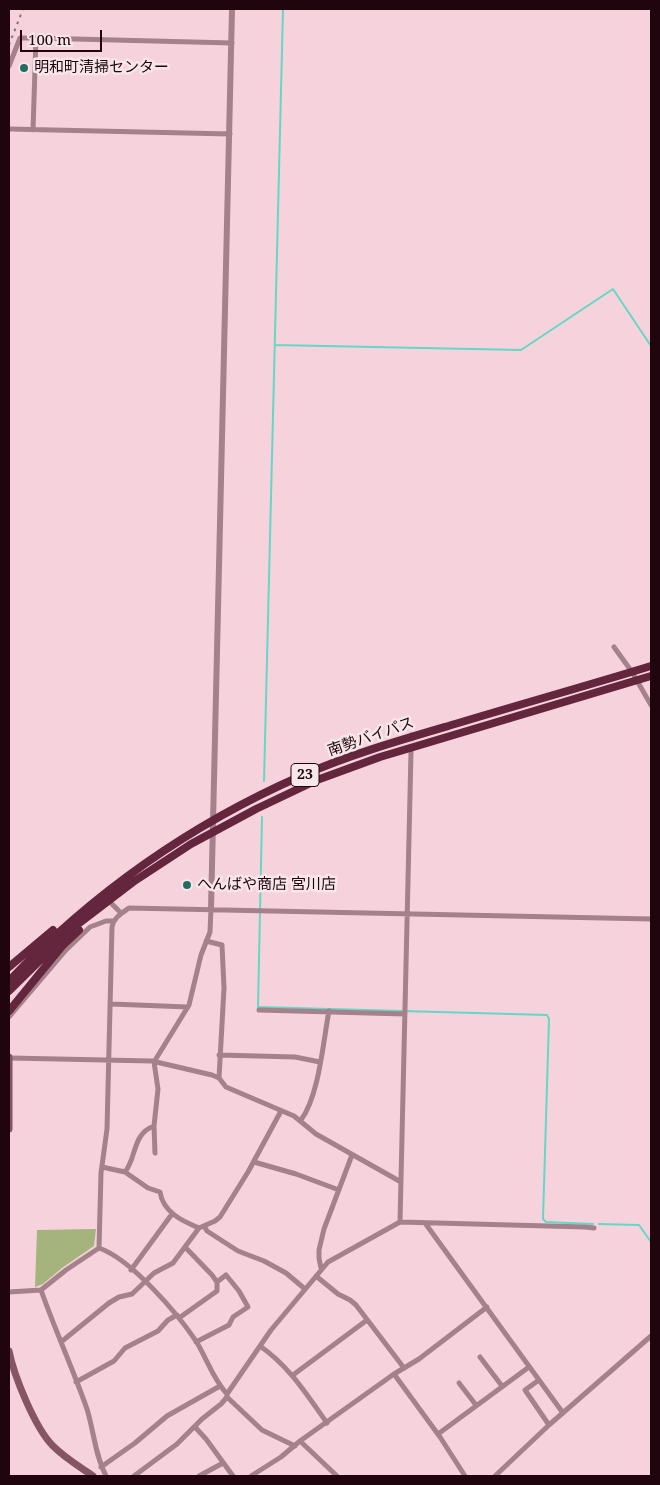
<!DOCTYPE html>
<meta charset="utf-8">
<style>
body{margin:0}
#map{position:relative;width:660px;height:1485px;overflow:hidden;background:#f6d3dc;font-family:"Noto Serif",serif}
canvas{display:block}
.frame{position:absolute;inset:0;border:10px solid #20050f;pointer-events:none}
.scale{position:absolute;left:20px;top:30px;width:82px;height:22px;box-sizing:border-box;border:2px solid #20050f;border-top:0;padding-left:6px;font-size:15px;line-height:18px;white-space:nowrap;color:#20050f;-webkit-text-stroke:4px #f7e6ea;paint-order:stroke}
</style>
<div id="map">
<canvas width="660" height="1485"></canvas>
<div class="frame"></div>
<div class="scale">100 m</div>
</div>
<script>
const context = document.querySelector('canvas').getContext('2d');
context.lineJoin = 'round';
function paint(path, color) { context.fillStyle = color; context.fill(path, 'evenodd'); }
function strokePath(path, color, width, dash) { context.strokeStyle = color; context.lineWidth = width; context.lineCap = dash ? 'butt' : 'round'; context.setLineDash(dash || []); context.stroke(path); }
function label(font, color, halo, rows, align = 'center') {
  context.font = font + ' "Noto Serif","Noto Sans JP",serif'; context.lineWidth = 5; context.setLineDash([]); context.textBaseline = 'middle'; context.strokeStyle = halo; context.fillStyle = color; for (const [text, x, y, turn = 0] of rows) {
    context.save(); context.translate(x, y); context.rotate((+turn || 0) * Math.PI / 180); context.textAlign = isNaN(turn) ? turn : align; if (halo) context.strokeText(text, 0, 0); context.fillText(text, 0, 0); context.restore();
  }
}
const green = new Path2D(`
 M96 1229 94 1246 62 1268 43 1284 35 1287 37 1230Z`);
const stream = new Path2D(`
 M275 345 521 350 613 289 651 346
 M264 781 283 9
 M262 817 258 1007 547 1015 549 1019 543 1219 546 1222 593 1224
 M599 1224 639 1225 651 1242`);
const minorTunnel = new Path2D(`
 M411 749 412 732`);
const minor = new Path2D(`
 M9 66 20 38H36
 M9 129 230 134
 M33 130 36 38 232 43
 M614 647 632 672 651 705
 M109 901 121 913
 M206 941 222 945 224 988 219 1078
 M111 1004 188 1007
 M259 1010 405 1014
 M9 1017 66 950 90 927 106 921H114
 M219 1055 295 1057 320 1062
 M10 1058 152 1061 212 1075 219 1078 226 1087 294 1116 316 1134 401 1182
 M301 1120C319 1096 323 1042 329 1011
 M155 1153 154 1126 158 1089 154 1062 189 1005 201 955 210 932 211 908
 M254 1162 296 1174 339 1190
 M102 1167 125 1172 148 1188 160 1192C163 1212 182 1221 199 1228
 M125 1172C137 1157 132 1134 154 1126
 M400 1222 411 752
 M425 1223 563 1413
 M204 1226 207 1231 238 1251 264 1261 286 1273 305 1289
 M99 1248 101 1173 107 1129 112 927C114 917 122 913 129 908L651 919
 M99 1248C131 1259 177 1313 196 1341 207 1359 213 1379 227 1394V1397L262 1430 295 1446
 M186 1248 212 1275 217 1282
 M321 1268 319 1258V1250L324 1229 352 1155
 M131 1270 172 1214
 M316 1276 338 1294 350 1300 356 1305 404 1368
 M41 1290C55 1330 73 1369 87 1409 94 1432 95 1455 106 1476
 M9 1292 41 1290 66 1270 99 1248
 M179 1318 217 1291V1282L226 1275 239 1291 248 1307 233 1317 229 1325 196 1342
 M61 1342 109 1303 119 1297 132 1294 154 1273 173 1263 199 1228 215 1221 220 1217 248 1172 281 1111
 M260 1346C289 1366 307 1395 327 1423
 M480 1357 502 1386
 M394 1374 440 1437 465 1476
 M293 1375 367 1320
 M539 1380 525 1390 549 1425
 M76 1382 114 1361 125 1348 158 1331 168 1320 177 1315
 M459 1383 476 1405
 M227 1394 271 1330 328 1262 400 1222 585 1227 594 1228
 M195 1427 206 1439 233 1476
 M438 1434 529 1367
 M300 1441 394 1374 419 1359 487 1307
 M101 1467 135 1443 167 1416 220 1386
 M134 1476 177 1444 202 1419 221 1404 227 1397
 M199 1476 223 1463
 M251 1476 281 1457 300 1441 337 1476
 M495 1476 549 1425 651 1336`);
const tertiary = new Path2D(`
 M211 908 232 9`);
const secondary = new Path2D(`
 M9 1057V1129
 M9 1351C14 1376 35 1428 53 1446 65 1458 80 1467 93 1476`);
const trunk = new Path2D(`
 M9 967 53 930
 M9 981C94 892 189 825 301 776 351 754 404 739 455 724 521 704 586 686 651 666
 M9 991 74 927 133 882 191 844 256 809 317 780 380 757 651 676
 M9 1011 63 945 79 930`);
const rail = new Path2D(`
 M9 45 23 9`);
const markers = [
 [24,68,5,"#256c60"],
 [187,885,5,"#256c60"]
];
const shields = [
 [305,775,28]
];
const shieldNames = [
 ["23",305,775]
];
const poiNames = [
 ["明和町清掃センター",34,68],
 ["へんばや商店 宮川店",197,885]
];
const streetNames = [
 ["南勢バイパス",371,737,-19]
];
paint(green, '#a5b47c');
strokePath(stream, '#63d8c4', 2);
strokePath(minorTunnel, '#d6b4bd', 5, [5, 2.5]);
strokePath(minor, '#a4818b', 5);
strokePath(tertiary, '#a4818b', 6);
strokePath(secondary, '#865563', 7);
strokePath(trunk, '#64263c', 8);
strokePath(rail, '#8c6d77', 2, [2.5, 5]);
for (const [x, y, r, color] of markers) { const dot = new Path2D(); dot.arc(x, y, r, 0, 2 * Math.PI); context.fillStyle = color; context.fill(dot); strokePath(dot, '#f7e6ea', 2); }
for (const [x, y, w] of shields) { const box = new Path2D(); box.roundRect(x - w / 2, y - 11.5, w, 23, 4); context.fillStyle = '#f7e6ea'; context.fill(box); strokePath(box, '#20050f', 1); }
label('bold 14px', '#20050f', null, shieldNames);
label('15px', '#20050f', '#f7e6ea', poiNames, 'left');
label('15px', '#20050f', '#f7e6ea', streetNames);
</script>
